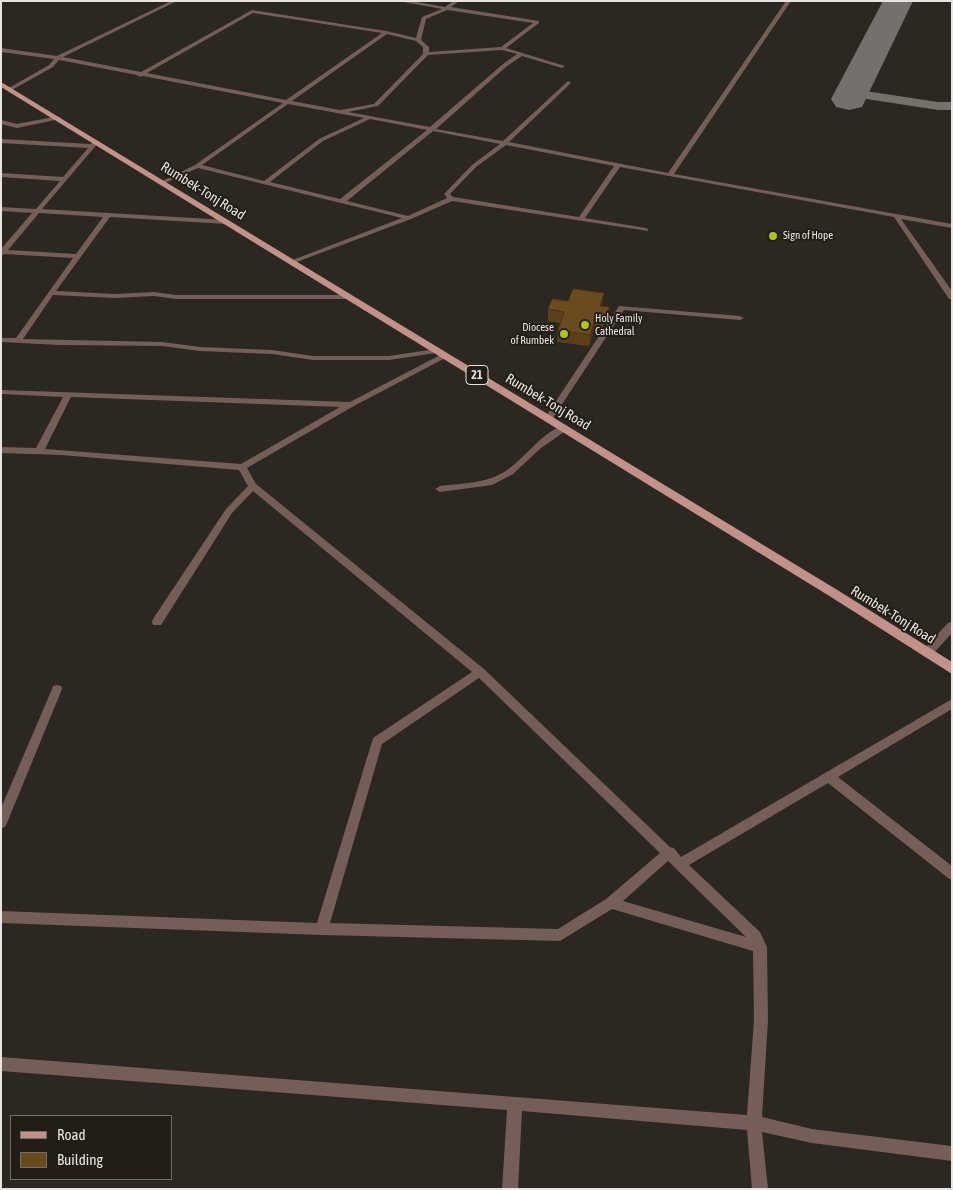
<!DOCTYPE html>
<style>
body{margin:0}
#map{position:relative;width:953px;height:1190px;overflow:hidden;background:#2b2721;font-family:"Asap Condensed",sans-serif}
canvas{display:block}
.frame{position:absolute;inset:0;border:2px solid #e7e4e0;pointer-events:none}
.legend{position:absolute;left:10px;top:1115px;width:162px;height:65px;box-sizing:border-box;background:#221d17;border:1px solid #716d67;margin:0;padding:6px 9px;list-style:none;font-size:15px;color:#e7e4e0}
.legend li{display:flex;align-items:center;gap:10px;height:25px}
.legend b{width:25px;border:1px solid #716d67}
</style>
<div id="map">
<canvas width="953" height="1190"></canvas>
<div class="frame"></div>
<ul class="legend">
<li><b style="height:6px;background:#c39187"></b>Road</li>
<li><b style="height:14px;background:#6a4b1d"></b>Building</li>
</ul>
</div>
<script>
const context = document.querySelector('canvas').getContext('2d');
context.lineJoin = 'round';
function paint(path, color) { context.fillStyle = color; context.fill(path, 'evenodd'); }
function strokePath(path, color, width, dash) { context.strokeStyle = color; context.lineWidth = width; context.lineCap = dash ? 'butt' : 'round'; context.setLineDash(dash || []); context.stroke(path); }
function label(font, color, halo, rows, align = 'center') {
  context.font = font + ' "Asap Condensed",sans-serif'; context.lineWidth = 4; context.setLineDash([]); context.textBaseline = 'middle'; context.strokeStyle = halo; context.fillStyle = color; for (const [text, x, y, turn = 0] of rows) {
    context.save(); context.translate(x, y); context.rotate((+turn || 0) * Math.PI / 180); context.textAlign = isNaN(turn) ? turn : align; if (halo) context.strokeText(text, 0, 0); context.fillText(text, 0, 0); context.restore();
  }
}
const taxiway = new Path2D(`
 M852 89 938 102H952V110H938L847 96 845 93 847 90Z`);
const runway = new Path2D(`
 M883 1H913L862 107 849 110 836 107 831 99Z`);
const street = new Path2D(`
 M171 1H177L63 57 141 72 252 10 386 31 416 38 422 17 442 9 398 1H411L445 7 453 1H459L451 7 539 21V23L506 48 565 66 562 68 522 56 507 66 436 129 503 141 568 81 571 83 570 84 509 142 668 173 786 1H791L674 174 952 224V228L901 219 952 291V299H949L894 217 620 167 585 218 646 228 648 229V231L452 201 411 219 294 263H290V261L402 218 198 168 165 183 160 182 195 165 283 103 143 76 140 77 137 75 59 60 53 67 12 90 7 89 49 65 54 59 1 52V48L57 56ZM447 10 533 23 501 47 429 52V47L421 40 426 19ZM253 13 382 33 286 100 147 73ZM387 34 416 41 423 47V54L374 104 340 110 292 101ZM502 50 517 54 503 64 430 127 348 112 378 106 428 55ZM288 104 364 118 319 139 264 181 202 165ZM370 119 427 130 340 199 270 182 323 141ZM433 131 500 144 472 165 445 193 444 194 447 198 408 216 347 201ZM506 145 614 166 579 217 453 197 450 194 476 167Z
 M58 116 61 118 60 119 17 128 1 124V120L17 124Z
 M1 139 91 144 94 141 99 142 42 209 226 220 229 222 226 224 110 217 56 291 115 294 154 292 176 295H349L353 297 349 299H176L154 296 115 298 53 295 23 339 162 342 200 347 272 350 313 356H389L436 349 440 351 436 353 389 360H313L272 354 200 351 162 346 59 345 1 342V338H16L73 258 4 254 1 256V249L32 213 1 211V207L36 209 60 181 1 177V173L63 177 88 148 1 143ZM39 213 103 217 76 254 8 250Z
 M619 306 740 316 744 318 740 320 624 310 551 421H545L544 419Z
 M442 354H448L449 356 352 407 247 468 256 484 484 669 670 847 674 848 681 857 952 699V709L838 777 952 866V880L948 878 828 783 689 865 760 932 767 947 768 1020 762 1117 812 1129 952 1146V1161L812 1143 762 1132 768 1189H752L747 1130 522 1111 518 1189H502L507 1110 1 1071V1057L747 1115 754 1020 753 951 612 909 560 941 322 935 1 923V911L317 923 373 738 472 672 253 491 232 513 161 625H153L152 622 153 619 226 509 248 486 239 470 61 455 1 453V447L36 448 63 397 1 394V390L350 402ZM71 397 340 407 241 464 45 449ZM479 678 660 853 606 899 558 929 330 923 382 744ZM668 861 746 937 623 901Z
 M564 425 568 428 567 430 541 448 513 474 492 485 440 492 435 489 440 486C463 483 487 484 507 470 526 457 541 433 564 425Z
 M952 622V633L931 656H923L922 653 923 650 948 623Z
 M57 685 61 686 62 689 7 823 5 827 1 828V808L52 689 53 686Z`);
const primary = new Path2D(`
 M1 82 839 591 952 662V674L831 597 1 87Z`);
const wall = new Path2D(`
 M603 304 602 306 608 318 602 328 595 327 589 346 557 342 558 330 560 323 548 321V309Z`);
const shadedWall = new Path2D(`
 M604 293 603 304 599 317 600 306Z
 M610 307 608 318 602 328 603 317Z
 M596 316 595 327 589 346 590 335Z`);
const building = new Path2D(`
 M573 289 604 293 600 306 610 307 603 317 596 316 590 335 558 330 564 312 548 309 552 299 568 301Z`);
const markers = [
 [773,236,5,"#adc60d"],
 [585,325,5,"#adc60d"],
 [564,334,5,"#adc60d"]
];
const farPoinames = [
 ["Sign of Hope",783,236],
 ["Holy Family",595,319],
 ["Cathedral",595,332],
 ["Diocese",554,328,"right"],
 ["of Rumbek",554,341,"right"]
];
const shields = [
 [477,375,22]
];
const shieldNames = [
 ["21",477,375]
];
const streetNames = [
 ["Rumbek-Tonj Road",203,191,32],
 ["Rumbek-Tonj Road",548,402,31],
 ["Rumbek-Tonj Road",893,615,32]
];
paint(taxiway, '#74706b');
paint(runway, '#74706b');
paint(street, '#755d58');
paint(primary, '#c39187');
paint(wall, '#5b4019');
paint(shadedWall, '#4a3414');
paint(building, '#6a4b1d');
strokePath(building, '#4a3414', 1);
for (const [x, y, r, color] of markers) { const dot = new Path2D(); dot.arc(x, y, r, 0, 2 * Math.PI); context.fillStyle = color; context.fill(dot); strokePath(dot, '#221d17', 2); }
label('11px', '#e7e4e0', '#221d17', farPoinames, 'left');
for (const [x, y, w] of shields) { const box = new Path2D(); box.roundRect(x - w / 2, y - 9.5, w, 19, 4); context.fillStyle = '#221d17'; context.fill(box); strokePath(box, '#e7e4e0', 1); }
label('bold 12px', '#e7e4e0', null, shieldNames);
label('14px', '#e7e4e0', '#221d17', streetNames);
</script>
